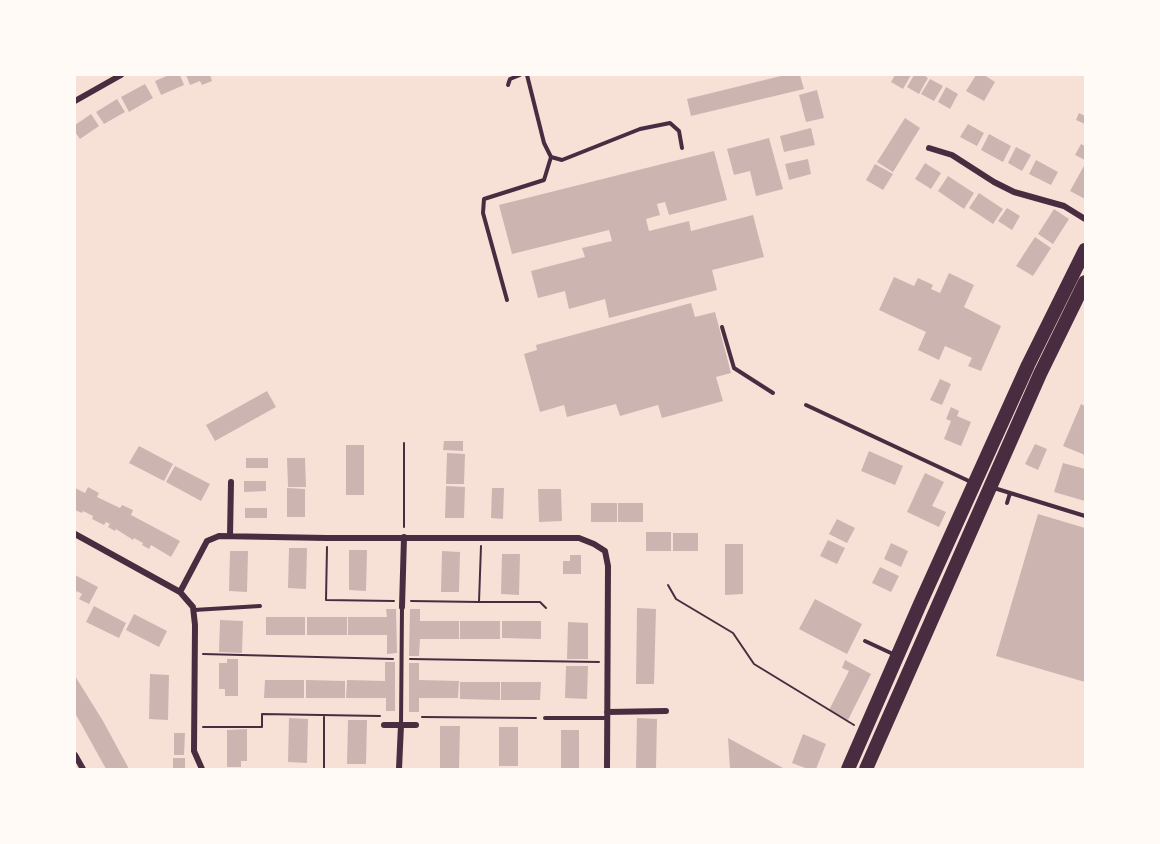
<!DOCTYPE html>
<style>
body{margin:0}
#map{position:relative;width:1160px;height:844px;overflow:hidden;background:#f7e1d7;font-family:"Asap Condensed",sans-serif}
canvas{display:block}
.frame{position:absolute;inset:0;border:76px solid #fffaf5;pointer-events:none}
</style>
<div id="map">
<canvas width="1160" height="844"></canvas>
<div class="frame"></div>
</div>
<script>
const context = document.querySelector('canvas').getContext('2d');
context.lineJoin = 'round';
function paint(path, color) { context.fillStyle = color; context.fill(path, 'evenodd'); }
function strokePath(path, color, width, dash) { context.strokeStyle = color; context.lineWidth = width; context.lineCap = dash ? 'butt' : 'round'; context.setLineDash(dash || []); context.stroke(path); }
const building = new Path2D(`
 M169 75H180L184 85 161 95 155 81Z
 M186 75H210L212 81 202 85 200 81 190 85Z
 M785 75H800L804 89 691 116 687 99Z
 M895 75H911L903 89 891 82Z
 M914 75H923L928 78 919 94 907 87Z
 M976 75H984L995 82 984 101 966 91Z
 M930 79 943 86 934 101 921 94Z
 M145 84 153 98 129 112 121 97Z
 M946 87 958 94 950 109 938 102Z
 M817 90 824 118 806 122 799 95Z
 M117 99 125 112 104 124 96 112Z
 M1079 113 1085 116V124L1076 120Z
 M91 114 99 126 80 139 75 132V125Z
 M905 118 920 128 893 172 877 162Z
 M968 124 984 133 977 146 960 137Z
 M811 128 815 145 784 152 780 136Z
 M989 134 1011 146 1003 162 981 150Z
 M769 138 783 189 756 196 750 171 734 175 727 149Z
 M1081 144 1085 146V160L1075 155Z
 M1016 147 1031 155 1022 171 1008 163Z
 M714 151 727 200 669 215 665 202 657 204 660 215 646 219 649 231 689 221 691 231 753 215 764 257 712 270 717 290 609 318 605 299 569 309 565 291 538 298 531 271 585 257 582 248 612 241 609 230 512 254 499 205Z
 M808 159 811 174 789 180 785 164Z
 M1036 160 1058 172 1051 185 1029 174Z
 M925 163 941 173 931 189 915 179Z
 M875 164 893 174 883 190 866 180Z
 M1085 164V199L1070 191Z
 M948 176 974 193 964 209 938 191Z
 M979 193 1003 209 993 224 969 208Z
 M1007 208 1020 216 1012 230 998 221Z
 M1054 209 1069 219 1053 244 1038 234Z
 M1035 237 1051 248 1033 276 1016 266Z
 M949 273 974 285 964 307 1001 326 981 371 968 366 972 358 945 346 939 360 918 350 926 332 879 310 894 277 914 286 918 278 933 285 931 289 940 293Z
 M691 303 695 317 715 312 731 373 716 377 723 401 662 418 658 405 620 416 616 404 567 417 564 405 540 412 524 354 537 350 536 345Z
 M940 379 951 384 942 405 930 400Z
 M267 391 276 407 215 441 206 425Z
 M1081 404 1085 406V455L1063 446Z
 M951 407 959 411 957 416 971 422 961 446 944 439 951 421 946 419Z
 M444 441H463V451L443 450Z
 M1035 444 1047 449 1038 470 1025 464Z
 M346 445H364V495H346Z
 M139 446 173 464 164 481 129 463Z
 M869 451 903 466 895 485 861 471Z
 M447 453 465 454 464 484H446Z
 M246 458H268V468H246Z
 M287 458H305L306 487H288Z
 M1063 463 1085 469V501L1054 492Z
 M175 466 210 484 201 501 166 482Z
 M925 473 944 482 932 506 946 512 939 527 907 512Z
 M244 481H266V491L244 492Z
 M446 486 465 487 464 518H445Z
 M88 487 99 493 97 497 120 508 122 505 133 510 131 515 180 541 171 557 151 545 149 549 142 545 143 543 134 538 133 540 116 529 115 531 108 527 110 524 106 522 104 525 92 519 93 516 83 511 82 513 75 510V488L85 493Z
 M287 488 305 489V517H287Z
 M492 488H504L503 519 491 518Z
 M538 489H561L562 521 539 522Z
 M591 503H617V522H591Z
 M618 503H643V522H618Z
 M245 508H267V518H245Z
 M1038 514 1085 528V682L996 656Z
 M837 519 855 528 847 543 829 534Z
 M646 532H671V551H646Z
 M673 533H698V551H673Z
 M828 540 845 548 837 564 820 556Z
 M891 543 908 551 901 567 884 559Z
 M725 544H743V594L725 595Z
 M289 548H307L306 589 288 588Z
 M349 550H367L366 591 349 590Z
 M230 551H248L247 592 229 591Z
 M442 551 460 552 459 592H441Z
 M502 554H520L519 595 501 594Z
 M570 555H581V574H563V561H570Z
 M880 567 899 576 891 592 872 583Z
 M75 575 98 587 89 604 79 599 82 594 77 591 75 595Z
 M815 599 862 624 847 654 799 629Z
 M94 606 126 623 119 638 86 622Z
 M637 608 656 609 654 684H636Z
 M386 609H396L397 653 387 654V635H348V617H387Z
 M410 609H420V621H459V639H420L419 656H409Z
 M134 614 167 631 159 647 126 630Z
 M266 617H305V635H266Z
 M307 617H347V635H307Z
 M220 620 243 621 242 653 219 652Z
 M460 621H500V639H460Z
 M502 621H541V639L502 638Z
 M568 622 588 623V659H567Z
 M227 659H238V696H225V689H219V663H227Z
 M845 660 871 674 848 720 829 710 849 671 842 668Z
 M385 662H395V711H386V698H346L347 680 385 681Z
 M409 663H419V680L459 681 458 698H419V712H409Z
 M566 666H588L587 699 565 698Z
 M150 674 169 675 168 720 149 719Z
 M75 676 103 721 129 769H106L75 713Z
 M265 680H304V698H264Z
 M306 680 345 681V698H306Z
 M460 682H500V700L460 699Z
 M501 682H541L540 700H501Z
 M289 718 308 719 307 763 288 762Z
 M637 718 657 719 656 769H636Z
 M348 720H367L366 764H347Z
 M440 726H460L459 769H440Z
 M499 727H518V766H499Z
 M247 729V761H241V767H227V730Z
 M561 730H579V768H561Z
 M174 733H185L184 755H174Z
 M803 734 826 744 816 769H808L792 763Z
 M728 738 785 769H730Z
 M173 758H185V769H173Z`);
const path = new Path2D(`
 M404 443V527
 M327 547 326 600 394 601
 M668 585 676 599 733 633 754 664 854 725
 M411 601 479 602 481 546
 M479 602H540L546 608
 M203 654 393 659
 M410 659 599 662
 M422 717 536 718
 M203 727H262V714L380 716
 M324 769V715`);
const service = new Path2D(`
 M527 75 544 143 551 157 562 160 640 129 670 123 679 131 682 148
 M508 85 510 79 520 75
 M507 300 483 213 484 199 544 180 551 157
 M722 327 734 368 773 393
 M806 405 971 482
 M994 488 1085 516
 M1007 503 1010 493
 M194 610 260 606
 M865 641 893 654
 M545 718H607
 M401 725 402 607`);
const minor = new Path2D(`
 M75 101 121 75
 M929 148 952 155 994 182 1014 192 1064 206 1085 219
 M75 534 180 592 193 607 195 625 194 751 202 769
 M230 536 231 482
 M180 592 207 541 219 536 327 538H579L594 544 605 551 608 566 607 769
 M402 607 404 537
 M607 712 666 711
 M384 725H416
 M75 755 83 769
 M399 769 401 725`);
const trunk = new Path2D(`
 M848 769 920 604 1028 365 1085 250
 M866 769 1040 374 1085 282`);
paint(building, '#ccb4b1');
strokePath(path, '#4a2c40', 2);
strokePath(service, '#4a2c40', 4);
strokePath(minor, '#4a2c40', 6);
strokePath(trunk, '#4a2c40', 14);
</script>
